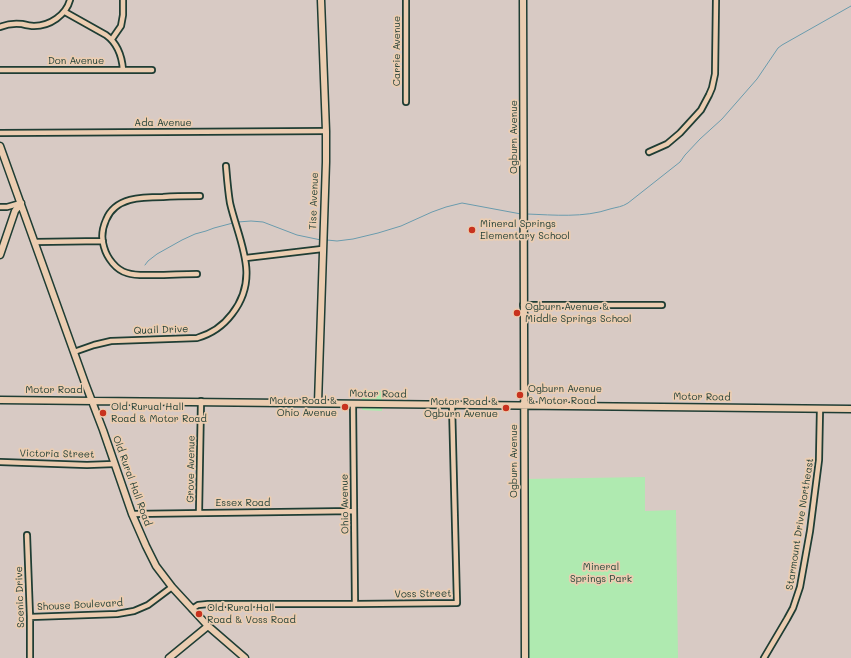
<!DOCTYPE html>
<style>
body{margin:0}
canvas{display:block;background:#d8cac4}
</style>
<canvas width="851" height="658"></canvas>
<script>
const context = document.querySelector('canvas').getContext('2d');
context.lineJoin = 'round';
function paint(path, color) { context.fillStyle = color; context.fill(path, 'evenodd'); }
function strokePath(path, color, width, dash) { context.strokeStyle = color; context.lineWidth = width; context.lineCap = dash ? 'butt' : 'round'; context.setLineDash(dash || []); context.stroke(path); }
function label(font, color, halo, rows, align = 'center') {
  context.font = font + ' Mali,sans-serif'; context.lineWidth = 3.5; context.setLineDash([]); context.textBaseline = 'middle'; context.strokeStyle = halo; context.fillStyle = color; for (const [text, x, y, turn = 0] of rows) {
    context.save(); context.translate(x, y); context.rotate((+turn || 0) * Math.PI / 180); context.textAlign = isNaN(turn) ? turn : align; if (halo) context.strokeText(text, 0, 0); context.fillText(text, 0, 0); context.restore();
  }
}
const green = new Path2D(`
 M362 390 382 391V411L362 410Z
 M645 477V511L676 510 678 658H526L525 479Z`);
const stream = new Path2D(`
 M527 214C554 215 584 218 610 209 617 207 622 207 628 203L680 162 685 155 700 139 722 119 757 79 778 48 782 45 851 6
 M238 222 251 221 263 222 297 235 321 240
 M327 240 337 241 353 239 378 233 401 226 432 212 446 207 462 203 521 214
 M145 265 148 261 157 254 182 240 195 234 206 231 214 228 233 223`);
const street = new Path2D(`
 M65 12 106 35C117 43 122 56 123 70
 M0 27C7 24 14 23 22 24 26 25 30 26 34 26 50 26 66 15 70 0
 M112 39 121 26 123 15V0
 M0 70H152
 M406 102V0
 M0 133 326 131
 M649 152 667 144 680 133 701 110 709 95 712 88 715 74 716 0
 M0 207H7L21 203
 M35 242 103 241
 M246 258 322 249
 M197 274C183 274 169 275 155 275 146 275 136 276 127 273 116 270 107 258 104 247 101 238 102 229 106 220 115 197 142 197 163 197 175 196 188 196 200 196
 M523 305H662
 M74 352 94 345 111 341 197 338C211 334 223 326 232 314 261 277 239 242 230 203 228 191 227 178 226 166
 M353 404 355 604
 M0 462 87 465 114 464
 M199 513 201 401
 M132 514 354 511
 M27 535 30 617V658
 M192 609 198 605 208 604H355L457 603 452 405
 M30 617 117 614 134 611 148 605 172 587
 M764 658 787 619 793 608 800 587 810 531 819 460 820 409`);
const secondary = new Path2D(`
 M523 0 525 658
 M0 146 85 383 103 430 132 514 146 546 156 566 172 587 208 626 245 658
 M0 255 15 211 21 203
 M0 400 851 409
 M318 403 326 162V131L321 0
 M169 658 208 626`);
const markers = [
 [472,230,4,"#c8321e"],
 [517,313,4,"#c8321e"],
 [520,395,4,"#c8321e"],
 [345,407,4,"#c8321e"],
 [506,408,4,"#c8321e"],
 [103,413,4,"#c8321e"],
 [199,614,4,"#c8321e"]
];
const streetNames = [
 ["Carrie Avenue",397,51,-90],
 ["Don Avenue",76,61],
 ["Ada Avenue",163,123],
 ["Ogburn Avenue",514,137,-90],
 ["Tise Avenue",314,201,-88],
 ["Quail Drive",161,330,-2],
 ["Motor Road",54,390],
 ["Motor Road",378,394,1],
 ["Motor Road",702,397,1],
 ["Victoria Street",57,454,1],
 ["Ogburn Avenue",514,461,-90],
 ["Grove Avenue",191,469,-89],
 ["Old Rural Hall Road",132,481,70],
 ["Essex Road",243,503],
 ["Ohio Avenue",345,504,-91],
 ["Starmount Drive Northeast",800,524,-81],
 ["Voss Street",423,594,-1],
 ["Scenic Drive",20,597,-92],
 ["Shouse Boulevard",80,605,-3]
];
const poiNames = [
 ["Mineral Springs",480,224],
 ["Elementary School",480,236],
 ["Ogburn Avenue &",525,307],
 ["Middle Springs School",525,319],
 ["Ogburn Avenue",528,389],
 ["& Motor Road",528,401],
 ["Motor Road &",337,401,"right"],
 ["Ohio Avenue",337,413,"right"],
 ["Motor Road &",498,402,"right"],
 ["Ogburn Avenue",498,414,"right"],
 ["Old Rurual Hall",111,407],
 ["Road & Motor Road",111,419],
 ["Old Rural Hall",207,608],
 ["Road & Voss Road",207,620]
];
const parkNames = [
 ["Mineral",601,567],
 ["Springs Park",601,579]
];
paint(green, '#afeab0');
strokePath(stream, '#6a9bad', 1);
strokePath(street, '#1f3d34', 8);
strokePath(secondary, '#1f3d34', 9);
strokePath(street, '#ebcdb1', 4.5);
strokePath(secondary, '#ebcdb1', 6);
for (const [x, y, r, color] of markers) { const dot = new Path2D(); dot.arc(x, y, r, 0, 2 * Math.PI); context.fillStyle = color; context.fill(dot); strokePath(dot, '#ebcdb1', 1.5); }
label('10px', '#1f3d34', '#ebcdb1', streetNames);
label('10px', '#1f3d34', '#ebcdb1', poiNames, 'left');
label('10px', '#26463a', '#ebcdb1', parkNames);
</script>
